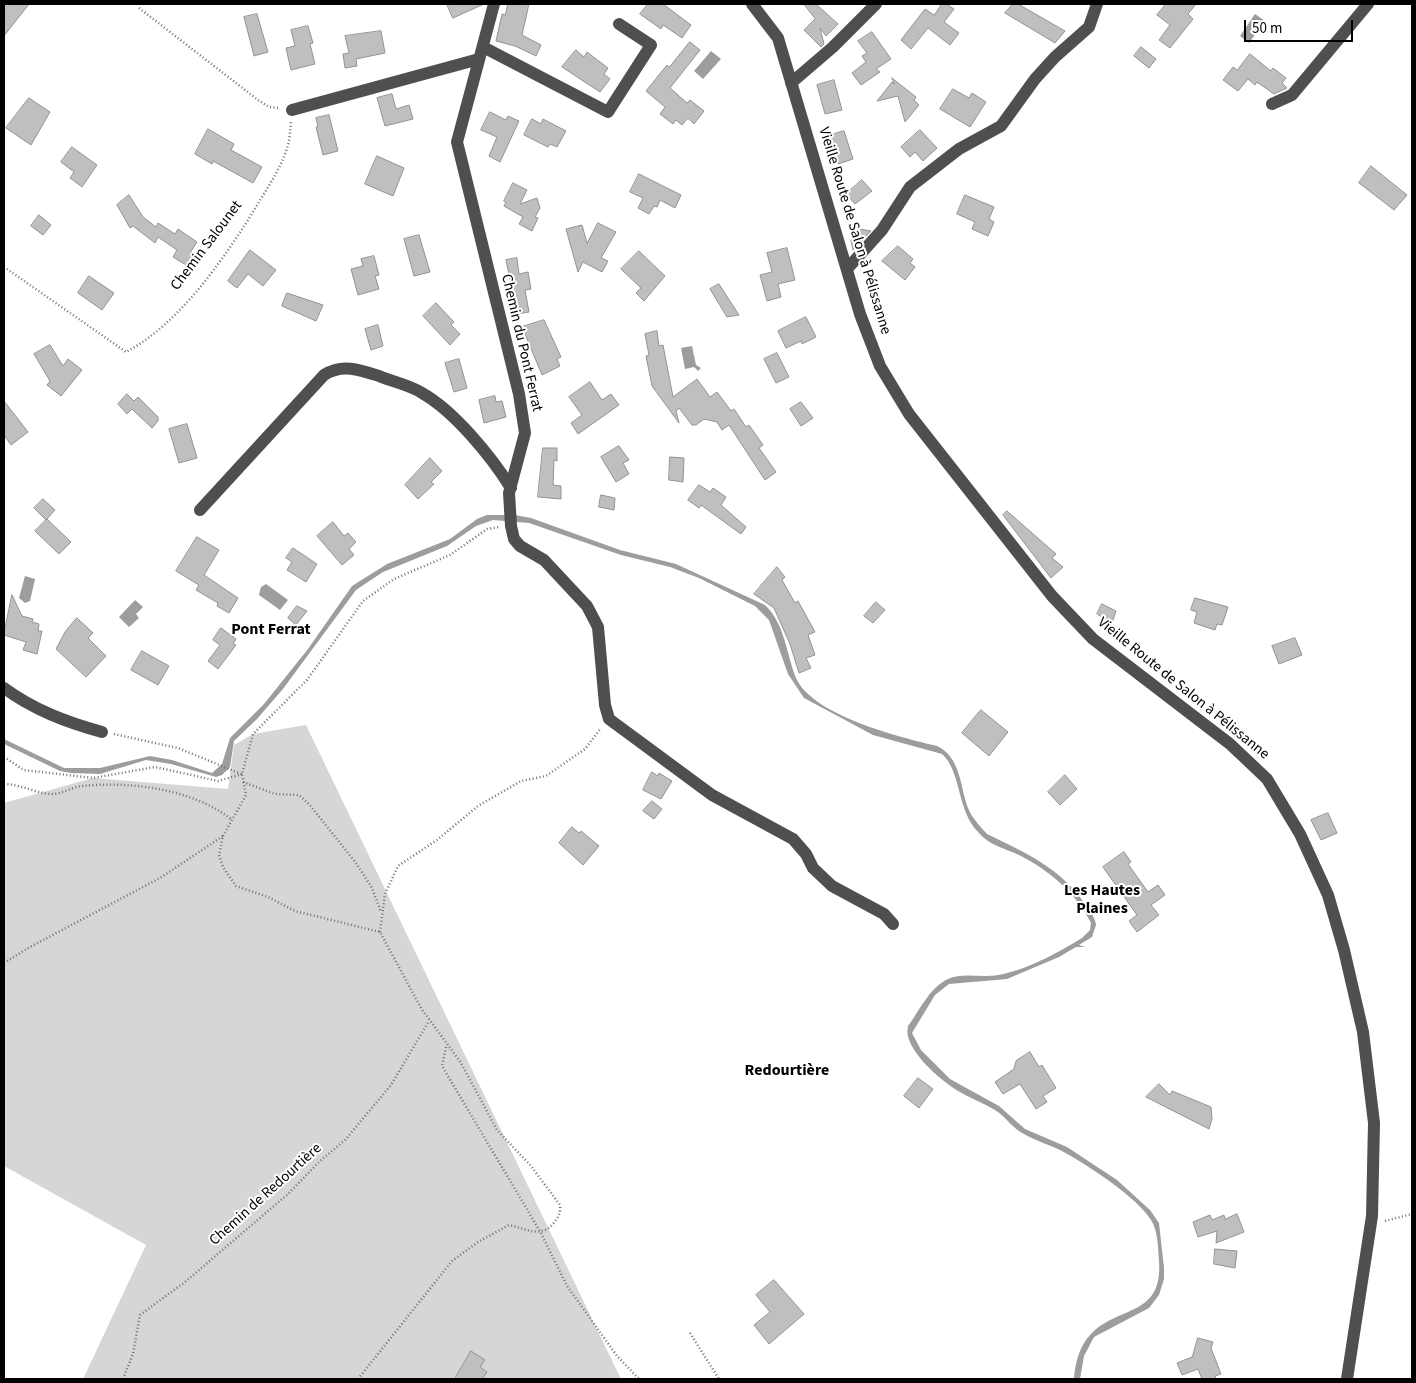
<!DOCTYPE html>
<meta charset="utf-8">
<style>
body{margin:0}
#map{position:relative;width:1416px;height:1383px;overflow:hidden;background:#fff;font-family:"Source Sans 3",sans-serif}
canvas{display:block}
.frame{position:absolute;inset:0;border:5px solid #000;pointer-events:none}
.scale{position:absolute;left:1244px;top:20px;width:109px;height:22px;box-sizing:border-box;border:2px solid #000;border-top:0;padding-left:6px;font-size:15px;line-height:18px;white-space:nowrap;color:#000;-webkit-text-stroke:4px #fff;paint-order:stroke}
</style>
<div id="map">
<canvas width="1416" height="1383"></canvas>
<div class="frame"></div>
<div class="scale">50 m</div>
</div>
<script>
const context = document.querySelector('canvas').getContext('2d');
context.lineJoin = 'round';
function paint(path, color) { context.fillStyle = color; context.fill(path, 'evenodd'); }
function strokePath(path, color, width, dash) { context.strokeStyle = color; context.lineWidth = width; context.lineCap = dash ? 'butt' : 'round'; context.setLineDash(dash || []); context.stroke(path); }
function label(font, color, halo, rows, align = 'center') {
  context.font = font + ' "Source Sans 3",sans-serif'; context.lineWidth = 4; context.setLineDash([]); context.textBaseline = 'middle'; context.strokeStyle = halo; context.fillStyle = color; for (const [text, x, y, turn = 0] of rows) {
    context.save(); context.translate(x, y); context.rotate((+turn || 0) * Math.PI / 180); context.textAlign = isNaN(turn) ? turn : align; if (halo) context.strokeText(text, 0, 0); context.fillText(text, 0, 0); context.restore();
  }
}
const green = new Path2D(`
 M306 725 621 1379H83L146 1245 4 1166V803L93 778 228 789 234 745 253 734Z`);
const water = new Path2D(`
 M1255 14 1265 21 1249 43 1240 36Z
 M711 51 721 59 703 79 694 71Z
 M692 346 696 365 701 368 698 371 694 367 685 369 681 348Z
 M487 515H515L531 518 620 550 676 564 765 605C785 624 786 653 796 678 813 716 900 737 937 746 961 757 960 787 968 808 972 818 980 826 987 834 1024 852 1061 868 1085 904 1090 911 1095 917 1096 925L1092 937 1079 945 1085 947H1076L1059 957 1007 979 949 984 935 995 912 1033 921 1050 950 1079 999 1106 1025 1129 1067 1147 1117 1180 1150 1210 1159 1223 1164 1268V1279L1159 1295 1149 1308 1094 1337 1084 1356 1080 1379H1074C1075 1364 1079 1346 1091 1334 1119 1305 1163 1317 1159 1261 1158 1249 1158 1230 1151 1220 1137 1197 1086 1164 1062 1151 1050 1145 1036 1141 1024 1134 1012 1128 1006 1117 995 1110 983 1103 970 1098 958 1091 940 1080 902 1048 908 1026 920 1010 929 988 948 979 962 972 982 978 998 975 1027 970 1057 953 1082 938L1090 930 1091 923C1076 893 1049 870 1019 855 1006 849 989 845 979 833 956 810 962 772 942 754L873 735 804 698 788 674 769 620 755 606 699 578 670 567 621 555 529 523 493 520 476 526 447 546 383 572 356 590 283 689 257 719 234 741 230 767 222 775 216 777 171 764 146 760 100 774 71 773 60 771 4 744V739L64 768H100L150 756 172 760 212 773 222 764 230 738 264 704 308 649 352 586 387 564 450 539 477 519Z
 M25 576 35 579 30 601 25 603 19 598Z
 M266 584 288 600 280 610 259 595 261 587Z
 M135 600 143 607 136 614 139 618 129 627 119 617Z`);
const building = new Path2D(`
 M4 4H29L4 36Z
 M447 4H484L453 18Z
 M508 4H529L522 35 541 45 536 56 515 46 496 41 502 14 505 15Z
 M648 4H663L691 25 682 38 663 25 661 29 640 14Z
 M804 4H816L838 24 826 36 820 28 824 44 821 47 804 30 815 19Z
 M942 4H946L954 9 944 22 959 33 950 45 928 28 911 49 901 40 925 9 934 15Z
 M1013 4H1018L1065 31 1055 43 1005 13Z
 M1166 4H1196L1188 14 1193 19 1170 48 1159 40 1170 25 1157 15Z
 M257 14 268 52 254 56 244 17Z
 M308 26 313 43 310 44 315 64 291 70 286 48 295 46 291 30Z
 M381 31 385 53 356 59 357 66 345 68 343 54 349 53 345 36Z
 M872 32 891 59 876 69 880 72 861 85 852 73 866 62 862 56 867 53 858 41Z
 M690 42 700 50 670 88 687 103 690 100 704 111 694 124 688 118 682 125 676 120 673 124 660 114 665 107 646 91 667 65 669 67Z
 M1141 47 1156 59 1149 68 1134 56Z
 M576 50 584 57 587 52 608 68 604 74 610 79 600 92 562 67Z
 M1250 54 1271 71 1273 68 1286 78 1282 83 1287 88 1274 94 1257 82 1255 85 1248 79 1238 91 1223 80 1233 67 1237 70Z
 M892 78 916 97 914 100 919 105 905 122 898 96 877 101 892 82 894 84Z
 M834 80 842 110 825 114 817 85Z
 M953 89 969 98 972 93 986 102 970 127 940 109Z
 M392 94 396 109 409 105 413 119 385 126 377 98Z
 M29 98 50 112 31 145 6 128Z
 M490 112 506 120 508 116 519 121 500 162 489 156 497 137 481 130Z
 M329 115 338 151 323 155 316 127H318L316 118Z
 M532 119 541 124 543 119 566 131 557 147 550 144 548 147 524 135Z
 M208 129 234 144 231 150 262 167 253 183 213 161 212 164 195 154Z
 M920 130 937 148 923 161 915 152 910 157 901 147Z
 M844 131 853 159 838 164 828 136Z
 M72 147 97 165 82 187 70 178 74 172 61 162Z
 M377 156 404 168 393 196 365 184Z
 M1371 166 1407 195 1394 210 1359 183Z
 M639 174 681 195 675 208 660 200 657 207 654 206 649 214 638 208 643 198 630 192Z
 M862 180 872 191 855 204 846 194Z
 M513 183 527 190 520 204 537 198 540 208 535 217 538 218 532 231 519 224 523 217 504 206 506 202 504 201Z
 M129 195 143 217 156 227 158 223 175 234 178 229 197 242 190 253 193 255 186 265 173 257 177 250 158 237 155 243 133 226 130 228 117 205Z
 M965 195 994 207 989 219 994 222 988 236 972 229 975 222 957 214Z
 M39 215 51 225 43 235 31 226Z
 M598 223 616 232 601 258 608 261 602 272 583 262 578 272 566 229 582 225 587 243Z
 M859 229 871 231 853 250 851 241Z
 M419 235 430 272 414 276 404 239Z
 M898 246 913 259 910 263 915 267 905 280 882 261Z
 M787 248 795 280 778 284 781 297 767 301 760 275 772 272 767 253Z
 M250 250 276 270 263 286 248 274 237 288 228 281Z
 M639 251 665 276 644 301 636 293 641 288 621 269Z
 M374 256 379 275 375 276 379 289 358 295 351 269 363 266 361 259Z
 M517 258 519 274 528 272 531 289 525 290 529 312 517 314 506 260Z
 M89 276 114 293 102 310 78 293Z
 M719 284 739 315 727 317 710 289Z
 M287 293 323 305 316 321 282 306Z
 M436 303 454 322 451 325 460 334 450 345 423 316Z
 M806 317 816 337 802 344 801 341 786 348 778 331Z
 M544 320 561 357 557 359 560 366 542 375 522 327Z
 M378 325 383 346 371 350 365 329Z
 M657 331 659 346 663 345 673 397 697 379 710 397 717 392 731 411 734 409 746 427 749 425 763 445 759 448 776 472 765 480 729 425 722 430 717 422 704 419 696 425H692L679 408 676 411 679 423 652 386 646 356 649 355 645 334Z
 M50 345 63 366 68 359 82 370 61 396 47 385 50 381 34 354Z
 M777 353 789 377 776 383 764 359Z
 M459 359 467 388 454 392 445 363Z
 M590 382 602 400 611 394 619 405 578 434 571 423 582 415 569 397Z
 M127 394 134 401 138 397 158 417V421L152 428 132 409 127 414 118 404Z
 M495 396 496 402 502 401 506 417 484 423 479 400Z
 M4 401 28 432 11 445 4 435Z
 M801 402 813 418 801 426 790 409Z
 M187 424 197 458 179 463 169 429Z
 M619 446 629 460 623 463 629 474 616 482 601 457Z
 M543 448H557V461L554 460 553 485 561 486V499L538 497Z
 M670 457 684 458 683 482 669 480Z
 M430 458 442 471 431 482 434 484 418 499 405 485Z
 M699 485 710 492 713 488 726 497 721 505 746 527 741 534 701 505 699 508 688 500Z
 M601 495 615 498 614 510 599 507Z
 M43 499 55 510 46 520 34 508Z
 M1007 511 1056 554 1052 558 1063 567 1051 578 1003 515Z
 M47 519 71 542 59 554 35 531Z
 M333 522 344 536 348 533 356 542 349 549 354 555 342 565 317 536Z
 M197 537 219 550 204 575 238 598 229 613 217 606 218 603 196 590 199 585 176 571Z
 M293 548 317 564 306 582 287 570 292 562 286 558Z
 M777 567 785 577 782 580 795 603 798 601 815 632 808 635 815 655 806 658 811 668 799 673 790 644 774 608 754 594Z
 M12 595 22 616 33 619 32 622 39 624 38 631H42L37 654 23 650 26 642 4 635Z
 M1195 598 1228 607 1222 625 1217 624 1215 630 1194 623 1197 612 1191 610Z
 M876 602 885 610 873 623 864 616Z
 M1102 604 1116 611 1112 623 1097 614Z
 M297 606 307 611 296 625 288 618Z
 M77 618 93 633 88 638 106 656 86 677 56 649 65 632Z
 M221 628 236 639 233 644 236 645 218 669 208 661 220 645 213 640Z
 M1295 638 1302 655 1279 664 1272 646Z
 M142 651 169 666 158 685 131 670Z
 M981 710 1008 732 989 756 962 733Z
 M652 772 658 776 659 773 672 781 661 799 643 790Z
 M1065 775 1077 789 1060 805 1048 792Z
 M652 801 662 809 654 819 643 811Z
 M1328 813 1337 833 1321 840 1311 820Z
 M572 827 579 833 581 831 599 846 583 865 559 843Z
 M1124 852 1131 862 1128 864 1148 892 1158 885 1165 895 1151 905 1159 915 1137 932 1129 921 1137 915 1103 867Z
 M1030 1052 1039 1067 1042 1065 1056 1088 1043 1096 1047 1102 1036 1109 1020 1084 1003 1094 995 1082 1014 1069 1016 1061Z
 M918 1078 933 1089 919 1108 904 1096Z
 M1159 1084 1170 1095 1172 1091 1211 1107 1212 1119 1209 1129 1146 1097Z
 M1237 1214 1244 1232 1216 1243 1217 1231 1198 1237 1193 1222 1210 1215 1212 1220 1224 1215 1225 1219Z
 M1215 1249 1237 1251 1235 1268 1214 1264Z
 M774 1280 804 1314 769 1344 754 1325 770 1312 756 1295Z
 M1198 1338 1213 1342 1211 1348 1221 1374 1215 1376 1216 1379H1202L1198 1369 1182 1375 1177 1363 1192 1357Z
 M471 1351 485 1360 480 1367 487 1372 482 1379H455Z`);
const path = new Path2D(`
 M139 8 258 100 269 107 279 108
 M4 267 126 352C181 323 227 255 259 202 270 184 282 166 288 145 290 138 290 130 291 122
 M114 734 178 748 241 774
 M4 757 24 770 93 778 155 767 218 781 242 774
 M243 782 275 794 299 795 309 804 356 863 372 888 381 912
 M4 784C20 784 38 794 52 794 62 794 72 787 82 786 130 781 194 789 232 820
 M223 836 246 795 242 774 253 734 307 680 363 601 394 579 450 555 487 529 499 527
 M380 932 385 894 398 866 437 840 478 806 521 781 546 776 585 749 601 728
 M4 963 30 947 160 878 223 836 219 855 223 867 236 886 268 897 295 911 380 932
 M446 1047 442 1066 541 1233 567 1286 617 1356 639 1379
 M1385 1221 1412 1214
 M690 1333 719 1379
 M123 1379 133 1354 140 1315 185 1282 288 1194 319 1162 345 1140 391 1085 429 1021
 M358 1379 452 1261 478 1242 509 1225C526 1229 541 1238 553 1224 558 1218 561 1213 560 1205L531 1166 497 1130 461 1063 421 1008 380 932`);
const minor = new Path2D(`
 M494 4 457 142 519 394 525 433 509 493 511 526 514 539 520 546 544 560 587 606 598 627 605 705 609 719 712 795 793 839 806 854 813 868 832 886 884 914 893 924
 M752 4 778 38 860 314 880 366 909 414 1052 596 1093 639 1230 744 1267 779 1300 834 1328 895 1344 950 1363 1032 1374 1123 1372 1216 1347 1379
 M483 47 608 112 651 45 619 24
 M791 83 833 47 876 4
 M1272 104 1292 95 1368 4
 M292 110 479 59
 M847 269 882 230 910 187 959 149 1001 126 1035 79 1055 57 1089 27 1097 4
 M200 510 324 375C342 363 361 370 379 376 393 382 410 385 422 393 454 411 491 456 511 488
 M4 688C34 710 66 722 102 732`);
const streetNames = [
 ["Vieille Route de Salon à Pélissanne",854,231,73],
 ["Chemin Salounet",207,246,-53],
 ["Chemin du Pont Ferrat",521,343,77],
 ["Vieille Route de Salon à Pélissanne",1183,689,39],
 ["Chemin de Redourtière",266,1195,-42]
];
const neighbourhoodNames = [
 ["Pont Ferrat",271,630],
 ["Les Hautes",1102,891],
 ["Plaines",1102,909],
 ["Redourtière",787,1071]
];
paint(green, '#d6d6d6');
paint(water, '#9d9d9d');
paint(building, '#bfbfbf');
strokePath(building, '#939393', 1);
strokePath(path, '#717171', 2.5, [1, 2.5]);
strokePath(minor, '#4f4f4f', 12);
label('15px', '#000', '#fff', streetNames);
label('bold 16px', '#000', '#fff', neighbourhoodNames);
</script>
